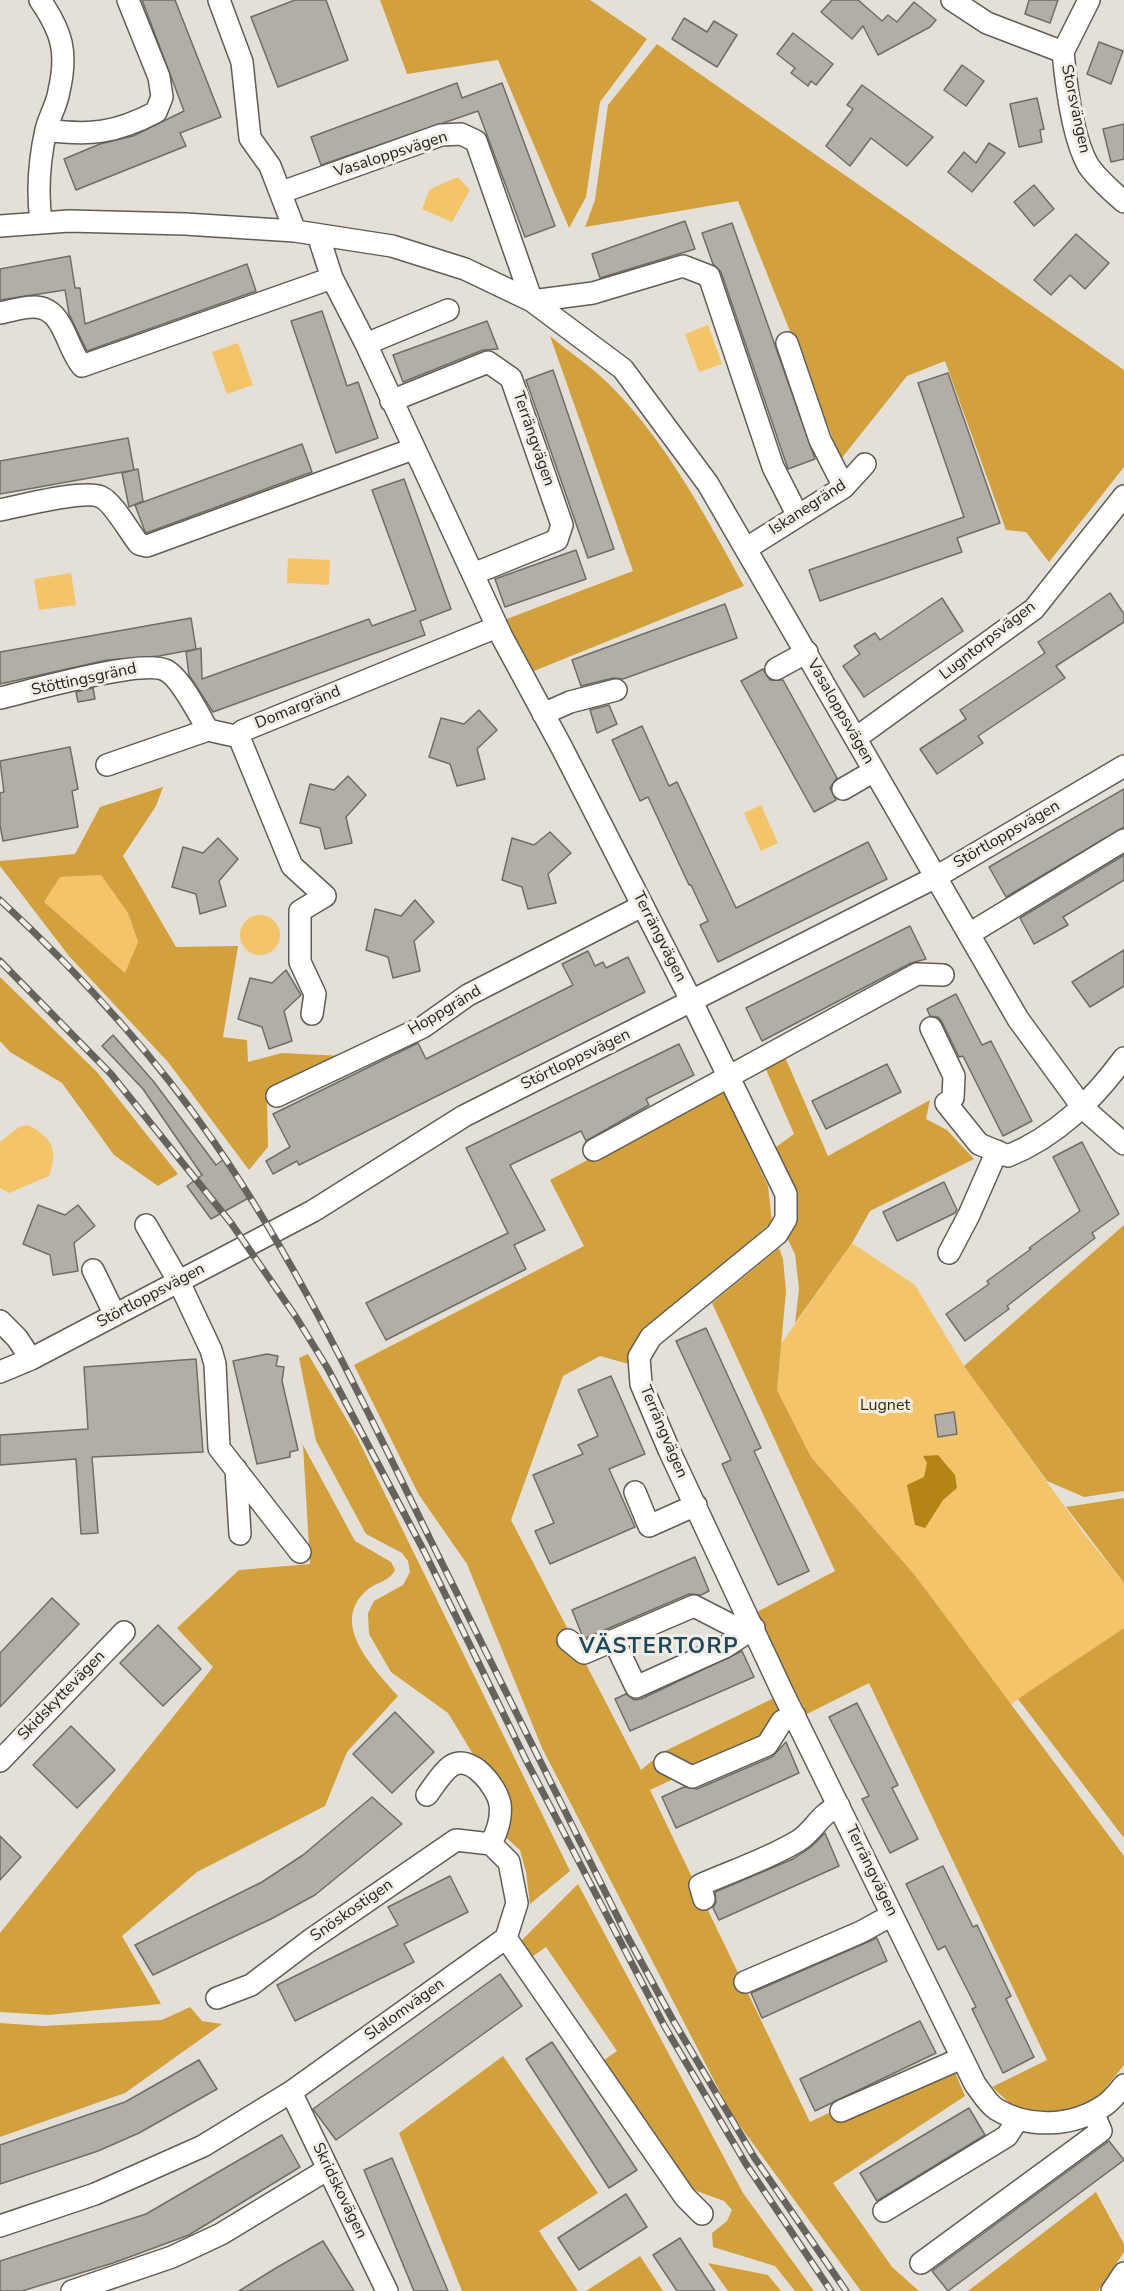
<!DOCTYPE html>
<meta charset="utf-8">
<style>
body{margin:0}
canvas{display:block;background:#e4e0d7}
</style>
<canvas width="1124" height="2291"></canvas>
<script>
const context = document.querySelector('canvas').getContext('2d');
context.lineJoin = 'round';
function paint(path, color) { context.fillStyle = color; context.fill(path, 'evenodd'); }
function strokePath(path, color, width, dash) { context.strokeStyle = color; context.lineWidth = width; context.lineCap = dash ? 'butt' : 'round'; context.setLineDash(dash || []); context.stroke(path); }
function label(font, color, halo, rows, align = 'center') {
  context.font = font + ' "Nunito Sans",sans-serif'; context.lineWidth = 6; context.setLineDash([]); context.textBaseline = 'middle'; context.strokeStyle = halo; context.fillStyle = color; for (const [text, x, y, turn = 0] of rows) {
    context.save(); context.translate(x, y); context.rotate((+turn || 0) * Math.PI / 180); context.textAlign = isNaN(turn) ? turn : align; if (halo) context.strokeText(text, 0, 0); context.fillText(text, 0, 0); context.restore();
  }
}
const green = new Path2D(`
 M458 177 470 190 452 222 422 209 430 189Z
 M708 325 722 364 699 372 685 334Z
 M238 343 253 385 227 394 212 352Z
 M288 558 330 560 329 585 287 583Z
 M71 573 76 605 39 610 34 579Z
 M761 805 778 843 761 851 744 813Z
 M101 875 128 913 138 942 125 974 43 902 60 877Z
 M240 935a20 20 0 1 1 40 0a20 20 0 1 1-40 0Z
 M28 1125C52 1137 59 1151 49 1176L9 1193 0 1188V1142L19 1127Z
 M852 1243 915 1285 964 1366 1085 1535 1124 1583V1628L1010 1705 914 1574 811 1457 777 1390 781 1344Z`);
const forest = new Path2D(`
 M380 0H590L647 39 600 102 586 197 569 228 498 60 407 74Z
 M657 44 1124 370V467L1049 562 1026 532 1006 530 945 361 907 376 841 459 738 201 585 227 595 200 608 105Z
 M550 336C569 352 592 367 610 385 667 443 705 515 744 586L534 671 504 620 633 571Z
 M163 787 156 806 123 856 176 947 238 946 223 1037 247 1040 248 1062 282 1053 342 1056 267 1102 268 1147 249 1170 168 1062 69 956 0 866V861L75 854 100 807ZM101 875 128 913 138 942 125 973 44 902 60 877Z
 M0 977 97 1072 178 1174 158 1186 114 1155 62 1083 10 1052 0 1041Z
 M781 1048 828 1156 930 1100 926 1119 947 1130 974 1159 870 1211 852 1243 795 1323 799 1289 795 1254 785 1234 791 1187 776 1147 794 1134 761 1058Z
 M722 1088 768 1186 772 1222 642 1334 629 1364 600 1356 563 1376 511 1520 641 1770 663 1752 774 1698 788 1725 650 1790 810 2122 948 2056 965 2096 833 2183 892 2267 919 2291H861L732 2115 542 1748 467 1564 419 1495 354 1365 584 1246 550 1180Z
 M1124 1225V1491L1084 1497 1047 1481 964 1366Z
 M779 1248 783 1259 786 1291 777 1390 811 1457 914 1574 1124 1856V2065L1099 2096 1084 2106 1064 2114H1034L1015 2108 992 2087 1047 2060 869 1683 807 1714 755 1613 835 1571 712 1303Z
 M308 1354 357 1437 570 1871 530 1904 526 1872 520 1850 503 1835 476 1759 448 1713 391 1672 369 1634 368 1613 374 1601 403 1585 410 1572 408 1561 402 1553 366 1534 316 1441 299 1358Z
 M303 1445 355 1541 391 1562 395 1570C389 1582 376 1582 366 1591 329 1624 374 1669 398 1696L347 1752 325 1806 197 1872 122 1936 161 2004 48 2015 0 2012V1933L213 1667 177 1628 239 1570 310 1564Z
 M1124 1498V1583L1066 1507Z
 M1124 1628V1838L1018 1699Z
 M578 1884 743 2193 814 2291H795L775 2266 713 2247 712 2233 727 2221 732 2210 724 2201 691 2189 604 2060 617 2051 546 1947 533 1956 520 1942Z
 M190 2007 202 2021 222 2024 125 2093 0 2137V2023L42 2026 162 2020Z
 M503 2056 598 2193 539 2231 578 2291H462L399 2133Z
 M1096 2192 1124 2244V2252L1098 2291H968Z
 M640 2256 663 2291H586Z
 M708 2263 768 2275 781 2291H728Z`);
const water = new Path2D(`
 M938 1455 955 1475 957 1488 943 1500 925 1528 915 1525 907 1485 924 1477 927 1463 923 1456Z`);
const building = new Path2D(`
 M142 0H175L221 117 180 133 186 146 76 190 64 159 100 144 133 136 184 111Z
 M295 0H326L348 60 278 87 251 17Z
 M832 0H858L882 21 888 15 897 22 914 2 936 20 930 27 878 55 863 26 852 39 821 12Z
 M1029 0H1058L1050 23 1025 14Z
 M684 18 707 32 714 21 737 35 717 67 672 39Z
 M793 33 833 64 816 85 811 81 808 86 791 73 795 68 777 54Z
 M1099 42 1123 51 1111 84 1087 74Z
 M962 65 984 81 966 106 944 90Z
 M457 83 462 98 502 83 555 226 525 237 478 111 321 165 311 137Z
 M862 85 933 137 907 166 871 138 850 166 826 146 853 109 847 105Z
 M1037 98 1044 129 1040 130 1042 142 1019 147 1010 104Z
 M1124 124V159L1111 162 1103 129Z
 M989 143 1005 153 972 192 948 172 964 152 976 163Z
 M1034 185 1054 209 1034 226 1014 202Z
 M685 221 695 249 600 278 592 254Z
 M732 223 815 459 788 469 721 272 713 264 702 233Z
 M1076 234 1109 263 1085 289 1070 275 1051 295 1034 280Z
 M70 256 75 288H80L85 324 247 264 256 291 87 351 69 314 65 290 0 300V269Z
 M322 311 347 386 358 382 378 438 336 453 291 321Z
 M487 321 498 349 483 350 403 382 393 355Z
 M553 370 614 549 588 558 526 380Z
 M948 373 1000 523 957 538 962 552 820 601 809 570 964 517 918 383Z
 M128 438 134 470 0 494V461Z
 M302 444 312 472 146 533 144 529 135 505Z
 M138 469 143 501 129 507 122 473Z
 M404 479 451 609 420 621 425 635 213 712 189 675 186 652 201 648 202 679 369 619 372 626 416 610 372 490Z
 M576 550 586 579 505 607 495 579Z
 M1110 593 1124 614V622L1056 666 1065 678 978 736 983 743 937 774 920 749 966 719 960 710 1045 653 1038 642Z
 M942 598 963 631 864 697 843 666 860 654 854 646 875 633 880 640Z
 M725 604 737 638 623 679 613 678 581 686 572 660Z
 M191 618 196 649 159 656 107 660 0 684V652Z
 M763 669 770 680H783L837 778 830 788 836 800 814 812 741 681Z
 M93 688 95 699 78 702 76 692Z
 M609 705 617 724 597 733 590 710Z
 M479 710 497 730 477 749 485 779 457 786 450 764 429 757 441 718 464 724Z
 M642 726 669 786 677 782 736 908 868 842 887 879 718 962 700 925 708 921 691 885H689L648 797 640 801 612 740Z
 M70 747 78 789 72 791 78 827 3 841 0 825V793L4 792 0 761Z
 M348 776 366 795 346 817 352 843 325 849 320 828 300 823 310 784 334 790Z
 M1124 789V827L1006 897 989 867Z
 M550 832 571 853 548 874 556 903 528 909 522 887 502 880 512 838 534 845Z
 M218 838 238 859 219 881 226 906 200 914 196 894 172 887 183 847 203 853Z
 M1124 855V880L1063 917 1068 925 1034 944 1020 918Z
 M415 900 434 922 414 941 420 971 393 978 388 957 366 950 375 909 401 916Z
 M910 926 926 959 911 963 762 1041 746 1008Z
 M1124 950V986L1090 1007 1072 982Z
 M588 951 595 966 603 962 606 968 628 957 645 992 299 1165 297 1161 273 1174 266 1161 290 1147 273 1114 418 1043 426 1059 573 985 562 964Z
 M286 970 301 995 284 1011 292 1041 269 1049 262 1027 238 1019 250 978 272 983Z
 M956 994 982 1045 991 1041 1032 1121 1003 1136 963 1056 959 1057 942 1022 938 1017 930 1016 927 1009Z
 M113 1035 154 1082 216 1165 227 1157 252 1196 211 1219 187 1186 202 1175 143 1089 102 1046Z
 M679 1044 694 1075 646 1099 649 1105 586 1141 581 1131 510 1165 545 1230 514 1245 526 1269 386 1340 366 1303 508 1233 466 1148Z
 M887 1064 901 1092 826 1129 812 1101Z
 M1082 1142 1119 1214 1092 1233 1095 1238 1007 1306 1009 1309 965 1341 946 1314 989 1284 987 1281 1031 1249 1029 1248 1080 1211 1053 1157Z
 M944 1182 957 1210 955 1213 897 1241 883 1212Z
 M38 1205 65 1215 78 1205 95 1226 74 1243 78 1271 53 1275 50 1255 23 1244Z
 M706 1328 761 1448 754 1451 809 1571 778 1585 722 1464 731 1460 676 1341Z
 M267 1354 278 1356 276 1366 284 1367 282 1381 298 1450 290 1452V1457L257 1464 233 1361Z
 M196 1359 203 1452 92 1457 98 1533 81 1534 76 1459 0 1465V1435L88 1429 84 1367Z
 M611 1376 645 1454 609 1469 635 1527 550 1564 535 1531 554 1523 533 1475 583 1454 578 1445 598 1436 578 1390Z
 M954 1412 957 1434 938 1437 935 1415Z
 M695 1557 709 1591 701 1595 689 1594 586 1638 582 1635 572 1610Z
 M52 1598 79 1624 0 1707V1653Z
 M158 1625 201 1669 163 1706 120 1663Z
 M742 1651 754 1677 630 1731 615 1699 626 1694 634 1700 641 1699Z
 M857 1703 898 1785 892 1788 918 1839 890 1853 862 1799 869 1796 829 1717Z
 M395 1712 434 1752 392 1793 353 1754Z
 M71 1726 115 1770 77 1808 33 1765Z
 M786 1742 799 1773 676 1828 662 1797 684 1787 697 1789 772 1757Z
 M372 1797 402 1824 315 1895 271 1919 153 1975 135 1945 262 1882 303 1855Z
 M825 1833 839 1866 719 1920 713 1908 716 1902 715 1892 793 1859 811 1847Z
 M0 1836 21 1857 0 1880Z
 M943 1866 973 1927 977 1925 1011 1996 1006 1999 1034 2057 1003 2073 972 2009 976 2007 945 1946 938 1950 906 1884Z
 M450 1876 468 1912 404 1944 414 1962 295 2021 277 1985 398 1925 388 1907Z
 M877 1938 887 1961 762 2018 751 1993Z
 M500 1974 522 2006 336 2140 313 2109Z
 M920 2021 936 2053 815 2111 800 2079Z
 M552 2042 637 2170 609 2188 526 2059Z
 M199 2060 217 2089 139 2133 98 2151 0 2184V2145L125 2102Z
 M969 2108 985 2135 877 2201 860 2173Z
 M282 2135 300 2167 189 2235 113 2263 22 2291H0V2261L146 2214Z
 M1109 2141 1124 2160 948 2291 932 2271Z
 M392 2158 420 2225 448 2291H414L364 2170Z
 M626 2194 647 2227 579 2270 558 2238Z
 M680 2238 691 2255 715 2291H677L653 2255Z
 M323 2241 354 2291H239L276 2268Z`);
const minor = new Path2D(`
 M40 0C62 32 68 52 59 91 57 105 49 117 46 130 39 161 37 191 41 222
 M219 0 242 62 250 138 270 166 295 231
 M952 0 987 23 1063 52C1066 84 1072 137 1088 165 1097 179 1112 191 1124 202
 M1063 52 1089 0
 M46 130C90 136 116 133 156 112L162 97 159 77 128 0
 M282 192 441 135 461 134 476 141 532 301 593 293 683 266 709 276 773 467 798 516
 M0 226 69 221 185 224 295 231 392 246 465 269 532 301 623 369 708 484 1018 1019 1083 1108 1124 1144
 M318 235 332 278 366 344 502 637 562 748 692 1002 786 1194V1219L777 1234 651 1337 639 1357 641 1384 669 1450 782 1691 975 2084C981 2092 988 2104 996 2109 1029 2129 1073 2127 1105 2105 1112 2100 1118 2092 1124 2085
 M0 313C11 311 22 307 33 307 64 306 66 348 82 366L332 278
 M787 343 820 440 844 487
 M366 344 448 310
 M391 401 488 362 511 378 562 525 557 540 473 574
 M0 510C20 506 85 489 101 497 113 502 130 533 139 544L147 546 413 449
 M747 548 844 487 865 464
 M776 669 807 652
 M0 698C30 691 140 659 165 670 180 676 199 715 208 730
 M543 714 570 702 616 690
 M856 738 1034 609 1124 496
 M107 765 208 730 239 737
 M843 789 874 771
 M969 934 1124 840
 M312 1014 315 994 300 962V911L325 896 292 866 239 737 242 731 497 627
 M931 1028 954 1076 953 1098
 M277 1096 423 1027 468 995 642 906
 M946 1103 979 1144 1008 1156C1057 1136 1093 1100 1124 1058
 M594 1150 917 974 943 975
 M146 1225 179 1282 211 1350 215 1364 219 1448 300 1552
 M949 1253 969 1215 997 1151
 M93 1270 115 1315
 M0 1321 17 1338 31 1359
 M0 1372 31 1359 313 1211 464 1116 936 877 1124 766
 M236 1469 240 1534
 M635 1492 649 1526 696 1505
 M568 1640 584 1653 694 1606 731 1625 754 1628
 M614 1641 636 1687 725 1647 754 1628
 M0 1761 124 1632
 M665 1763 692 1777 767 1745 782 1721 795 1716
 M427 1795C434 1786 442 1772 451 1766 471 1753 497 1787 500 1804 502 1819 497 1831 491 1844
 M704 1899 700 1885C732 1871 768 1859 798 1841 815 1830 819 1814 839 1806
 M745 1982 861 1932 892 1915
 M217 1998 251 1985 309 1941 456 1840 491 1844 509 1862 517 1903 506 1938
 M291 2092 387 2291
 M841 2111 962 2058
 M884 2211 1007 2136 1018 2119
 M0 2226 95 2194 203 2146 291 2092 506 1938 685 2197 702 2214
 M921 2263 1101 2131 1093 2112
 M72 2291 172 2257 221 2234 328 2169
 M1112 2291 1124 2273`);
const rail = new Path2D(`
 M0 900C79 973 153 1053 214 1142 300 1267 364 1404 430 1539 495 1671 561 1802 626 1934L674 2022 754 2157 846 2291
 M0 961 111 1074 231 1223 296 1317 328 1369 424 1551 526 1760 665 2027 746 2164 831 2291`);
const streetNames = [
 ["Storsvängen",1075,109,78],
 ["Vasaloppsvägen",391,155,-18],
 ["Terrängvägen",533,439,71],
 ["Iskanegränd",808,508,-33],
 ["Lugntorpsvägen",988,641,-38],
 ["Stöttingsgränd",84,680,-12],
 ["Domargränd",298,708,-22],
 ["Vasaloppsvägen",840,712,60],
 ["Störtloppsvägen",1007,835,-30],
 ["Terrängvägen",659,937,63],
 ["Hoppgränd",445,1011,-31],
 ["Störtloppsvägen",576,1060,-26],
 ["Störtloppsvägen",151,1296,-28],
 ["Terrängvägen",663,1432,67],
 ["Skidskyttevägen",62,1696,-46],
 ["Terrängvägen",871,1871,64],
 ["Snöskostigen",352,1911,-35],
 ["Slalomvägen",405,2010,-36],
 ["Skridskovägen",339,2191,64]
];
const parkNames = [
 ["Lugnet",885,1406]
];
const districtNames = [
 ["VÄSTERTORP",659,1648]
];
paint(green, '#f4c46b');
paint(forest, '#d2a03d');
paint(water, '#b58416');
paint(building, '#b2aea6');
strokePath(building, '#716d65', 1.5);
strokePath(minor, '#615d56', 24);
strokePath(minor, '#fff', 21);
strokePath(rail, '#66635e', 7);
strokePath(rail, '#f2ede5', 4.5, [14]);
label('16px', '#252320', '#f2ede5', streetNames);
label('16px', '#3b2800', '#f2ede5', parkNames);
context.letterSpacing = '1.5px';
label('bold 22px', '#1c495d', '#f2ede5', districtNames);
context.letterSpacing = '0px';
</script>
